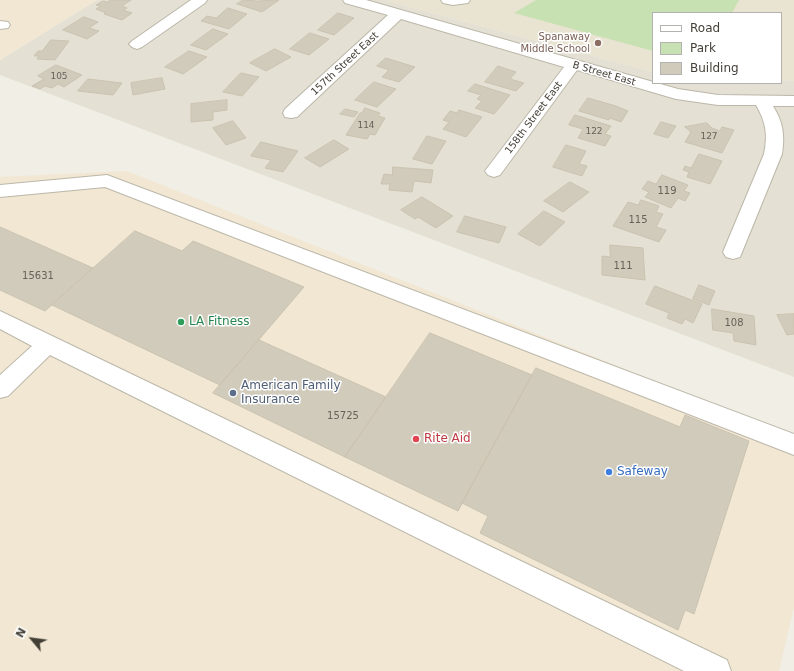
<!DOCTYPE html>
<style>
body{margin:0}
#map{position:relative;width:794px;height:671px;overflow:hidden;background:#f1eee6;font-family:"DejaVu Sans",sans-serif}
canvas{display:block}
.legend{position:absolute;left:652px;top:12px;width:130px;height:72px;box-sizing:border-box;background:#fff;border:1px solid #b4b2af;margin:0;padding:5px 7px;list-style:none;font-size:12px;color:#433f36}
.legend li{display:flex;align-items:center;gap:8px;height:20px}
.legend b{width:20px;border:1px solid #b4b2af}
.north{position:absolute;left:12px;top:619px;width:40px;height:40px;-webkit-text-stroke:3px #fff;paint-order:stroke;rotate:299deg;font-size:11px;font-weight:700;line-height:16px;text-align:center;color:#433f36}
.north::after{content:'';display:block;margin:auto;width:14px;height:18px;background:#433f36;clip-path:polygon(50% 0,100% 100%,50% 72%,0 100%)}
</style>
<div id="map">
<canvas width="794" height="671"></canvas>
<ul class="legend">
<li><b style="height:5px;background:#fff"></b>Road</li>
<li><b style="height:11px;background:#c8e1b2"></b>Park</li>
<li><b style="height:11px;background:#d1cbbc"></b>Building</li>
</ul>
<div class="north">N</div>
</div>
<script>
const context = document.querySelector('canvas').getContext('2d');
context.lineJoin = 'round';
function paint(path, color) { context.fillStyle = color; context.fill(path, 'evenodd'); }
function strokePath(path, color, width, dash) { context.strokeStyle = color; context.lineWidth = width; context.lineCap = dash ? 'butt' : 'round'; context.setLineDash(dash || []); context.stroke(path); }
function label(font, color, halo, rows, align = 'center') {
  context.font = font + ' "DejaVu Sans",sans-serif'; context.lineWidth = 3; context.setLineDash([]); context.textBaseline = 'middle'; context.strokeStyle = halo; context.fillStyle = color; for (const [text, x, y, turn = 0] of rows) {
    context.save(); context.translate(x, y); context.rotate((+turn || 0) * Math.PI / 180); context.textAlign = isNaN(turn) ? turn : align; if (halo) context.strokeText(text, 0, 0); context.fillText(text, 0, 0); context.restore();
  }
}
const residential = new Path2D(`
 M97 0H384L653 72V83H781V80L794 81V377L0 75V60Z`);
const commercial = new Path2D(`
 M0 0H97L0 60Z
 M127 171 794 436V607L779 671H0V177Z`);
const education = new Path2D(`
 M384 0H794V81L781 80V13H653V72Z`);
const green = new Path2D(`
 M536 0H739L732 13H653V51L514 13Z`);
const building = new Path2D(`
 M111 0H131L122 6 127 8 123 10 132 13 122 20 104 14 106 13 96 9 101 6 96 5 103 1 107 2Z
 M243 0 257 1 279 0 262 12 237 4Z
 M228 8 247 14 229 29 201 21 207 16 216 18Z
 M338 13 354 18 334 35 318 30Z
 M84 17 98 22 89 28 99 31 87 39 63 30Z
 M213 29 228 34 206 50 191 45Z
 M310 33 329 39 309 55 290 49Z
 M51 40 69 41 55 60 37 59 39 56H34L38 51H42Z
 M275 49 291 57 266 71 250 63Z
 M189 51 207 57 183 74 165 67Z
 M386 58 415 67 399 82 382 77 389 70 377 66Z
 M56 65 82 75 64 87 58 84 52 88 45 86 40 89 32 86 44 79 38 76Z
 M498 66 516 72 510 79 524 83 516 91 485 82Z
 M241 73 259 77 242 96 223 92Z
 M162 78 165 89 133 95 131 83Z
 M88 79 122 83 113 95 78 91Z
 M374 82 396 89 377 107 355 100Z
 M475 84 510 95 494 114 475 108 482 101 477 99 481 95 468 91Z
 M588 98 616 106 628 111 621 122 610 118 609 120 579 111Z
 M227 100V110L213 112V120L191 122V104Z
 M365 108 380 113 378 116 385 118 375 135 370 134 367 139 346 135 360 113H362Z
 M345 109 358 112 354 117 340 114Z
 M459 110 482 117 466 137 443 129 449 122 443 120 450 111 457 113Z
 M575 115 611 126 605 134 611 136 605 146 578 138 583 129 569 125Z
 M233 121 246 138 226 145 213 128Z
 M661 122 676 126 668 138 654 134Z
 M707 123 712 128 720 131 722 127 734 130 722 153 685 142 691 132 685 127Z
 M427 136 446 141 432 164 413 159Z
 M334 140 349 149 320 167 305 158Z
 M261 142 298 151 283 172 265 168 271 160 251 156Z
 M566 145 586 151 579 164 587 166 582 176 553 167Z
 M699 154 722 161 710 184 687 177 689 172 683 170 685 166 691 168Z
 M393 167 433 170 431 183 414 181 412 192 389 190 390 184H381L384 174 392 175Z
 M662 175 688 185 684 191 690 193 685 201 678 198 671 208 645 197 649 192 642 189 648 181 656 184Z
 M570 182 589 192 563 212 544 201Z
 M422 197 453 216 436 228 418 217 415 219 401 210Z
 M641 200 659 206 656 212 663 214 656 227 666 230 659 242 613 226 628 202 638 205Z
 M544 211 565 222 540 246 518 234Z
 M465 216 506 227 499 243 457 232Z
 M0 227 93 268 45 311 0 290Z
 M135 231 182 251 193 241 304 287 220 385 52 305Z
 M610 245 643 248 645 280 602 275V256L610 257Z
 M699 285 715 291 709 305 693 299Z
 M655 286 702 304 693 323 685 319 682 324 667 318 669 313 646 304Z
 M712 309 754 316 756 345 734 341 733 333 713 330Z
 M794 314V334L787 335 777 315Z
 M430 333 532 375 458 511 345 457Z
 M259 340 386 397 345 457 213 393Z
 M536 368 680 427 685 415 749 441 694 614 685 610 678 630 480 533 488 516 462 503Z`);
const minor = new Path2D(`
 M191 0H207L205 3 142 47 137 49 132 47 129 44 132 41Z
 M343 0H366L678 89 718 95 794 96V106H773C783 122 785 135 782 154L740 257 733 259 726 257 723 252 764 154C768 135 766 122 756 105H718L676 99 577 70 500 175 494 177 488 175 485 171 564 67 401 19 297 117 291 118 285 117 283 113 285 109 388 15 345 3Z
 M441 0H470L468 3 453 5 443 3Z
 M0 21 8 22 10 25 8 28 0 29Z
 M107 175 794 434V455L105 187 0 197V185Z
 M0 311 727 660 731 671H684L50 355 8 396 0 398V375L32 346 0 329Z`);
const markers = [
 [598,43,4,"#8d6e63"],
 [181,322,4,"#2e9e5b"],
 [233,393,4,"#5c6f8a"],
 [416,439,4,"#e0444e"],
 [609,472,4,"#3f7fe0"]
];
const farNumbernames = [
 ["105",59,77],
 ["114",366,126],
 ["122",594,132],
 ["127",709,137]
];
const farEducationnames = [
 ["Spanaway",590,37],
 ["Middle School",590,49]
];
const farStreetnames = [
 ["157th Street East",345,64,-43],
 ["B Street East",604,74,16],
 ["158th Street East",534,118,-53]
];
const numberNames = [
 ["119",667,191],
 ["115",638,220],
 ["111",623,266],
 ["15631",38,276],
 ["108",734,323],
 ["15725",343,416]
];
const leisureNames = [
 ["LA Fitness",189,322]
];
const serviceNames = [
 ["American Family",241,386],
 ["Insurance",241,400]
];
const healthNames = [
 ["Rite Aid",424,439]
];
const shopNames = [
 ["Safeway",617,472]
];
paint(residential, '#e4e1d4');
paint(commercial, '#f1e7d3');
paint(education, '#e9e4d1');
paint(green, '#c8e1b2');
paint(building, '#d1cbbc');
strokePath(building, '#cbc3b0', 1);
strokePath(minor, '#bbb7a9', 2);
paint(minor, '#fff');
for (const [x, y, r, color] of markers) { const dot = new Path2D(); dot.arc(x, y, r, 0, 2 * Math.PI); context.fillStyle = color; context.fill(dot); strokePath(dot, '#fff', 1.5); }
label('9px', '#666258', null, farNumbernames);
label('10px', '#785e54', '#fff', farEducationnames, 'right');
label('10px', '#433f36', '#fff', farStreetnames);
label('10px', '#666258', null, numberNames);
label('12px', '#27864d', '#fff', leisureNames, 'left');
label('12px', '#4e5e75', '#fff', serviceNames, 'left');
label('12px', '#be3a42', '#fff', healthNames, 'left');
label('12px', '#366cbe', '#fff', shopNames, 'left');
</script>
